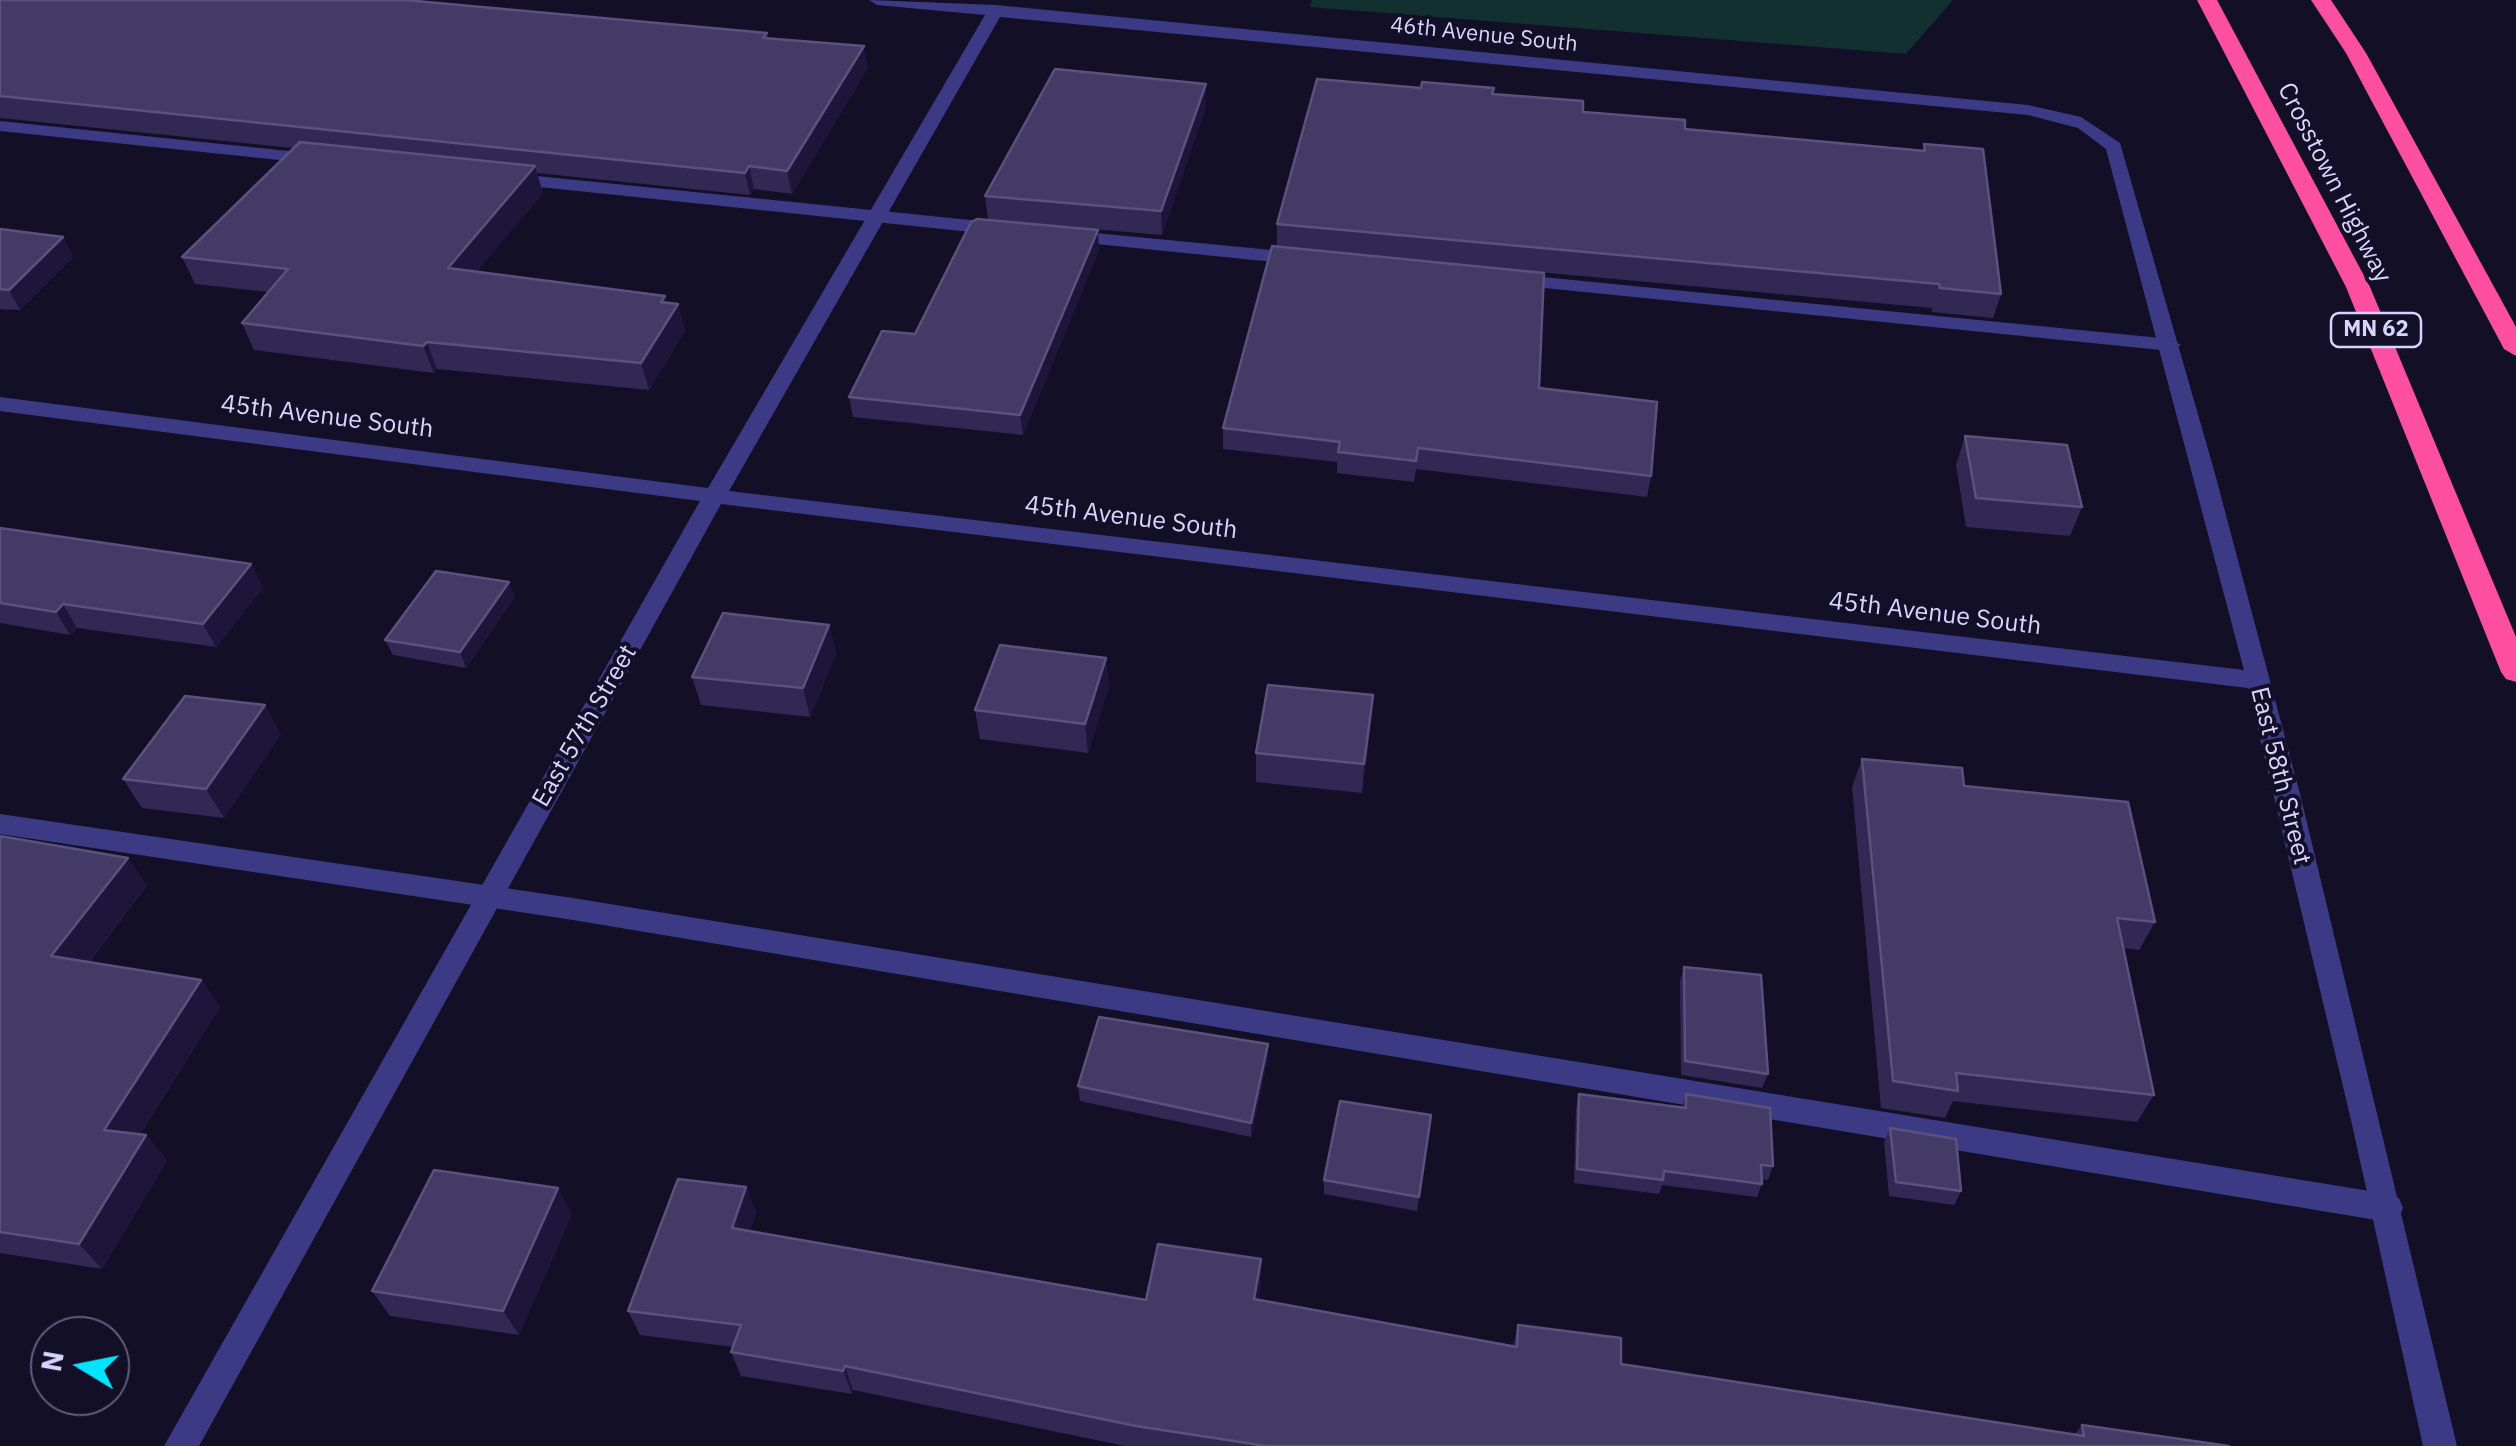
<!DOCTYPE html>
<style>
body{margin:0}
#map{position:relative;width:2516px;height:1446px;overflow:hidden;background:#130f26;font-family:"IBM Plex Sans",sans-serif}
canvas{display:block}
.north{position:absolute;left:30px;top:1316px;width:100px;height:100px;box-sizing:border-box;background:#130f26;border:2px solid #625e7d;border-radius:50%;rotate:280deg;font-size:28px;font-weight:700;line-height:40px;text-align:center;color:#d9d4ff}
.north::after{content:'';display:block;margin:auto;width:35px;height:45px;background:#00e5ff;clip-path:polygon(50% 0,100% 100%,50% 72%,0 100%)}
</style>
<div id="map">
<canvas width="2516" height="1446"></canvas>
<div class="north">N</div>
</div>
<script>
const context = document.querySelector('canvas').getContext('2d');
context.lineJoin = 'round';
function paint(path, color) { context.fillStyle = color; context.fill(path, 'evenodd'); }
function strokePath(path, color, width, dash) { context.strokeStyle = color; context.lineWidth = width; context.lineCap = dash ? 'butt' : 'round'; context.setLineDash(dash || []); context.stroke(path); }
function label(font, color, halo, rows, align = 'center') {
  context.font = font + ' "IBM Plex Sans",sans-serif'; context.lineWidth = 8; context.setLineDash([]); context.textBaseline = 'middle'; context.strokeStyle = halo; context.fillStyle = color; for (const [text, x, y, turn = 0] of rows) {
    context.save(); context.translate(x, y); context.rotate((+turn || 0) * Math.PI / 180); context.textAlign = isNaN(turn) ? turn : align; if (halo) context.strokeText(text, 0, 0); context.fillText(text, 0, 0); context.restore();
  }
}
const green = new Path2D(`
 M1312 0H1953L1906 54 1310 7Z`);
const service = new Path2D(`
 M0 121 318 154 327 159 318 164 0 131Z
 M507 173 1000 223 1009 229 1000 235 501 183V175Z
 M1064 230 1303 253 1313 259 1303 265 1057 240V232Z
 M1512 274 2171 339 2181 345 2171 351 1505 284 1502 280Z
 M0 814 573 898 2388 1194 2399 1198 2403 1208 2399 1218 2388 1222 573 920 0 834Z`);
const minor = new Path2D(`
 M869 0 996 5 2028 105 2081 117 2120 143 2214 470 2300 794 2457 1446H2423L2351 1120 2248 688 721 504 199 1446H164L700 501 0 411V397L708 488 985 15 877 5ZM1000 17 2028 115 2078 128 2106 149 2244 670 729 491Z`);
const motorway = new Path2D(`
 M2197 0H2217L2370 287 2516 637V682L2506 679 2501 672 2346 287Z
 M2311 0H2331L2366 53 2516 327V356L2504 349 2346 53Z`);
const wall = new Path2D(`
 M0 0 767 33 768 38 868 68 792 194 754 189 750 195 537 173 543 193 477 271 678 304 685 331 649 390 437 369 434 373 254 350 242 323 268 292 195 284 182 257 293 148 0 118Z
 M1493 94 1685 129 1922 151 1924 144 2001 294 1993 318 1932 312V308L1483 267 1539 388 1651 476 1647 497 1416 469 1414 482 1337 473V462L1223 449V428L1277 247V224Z
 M1206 107 1162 235 988 220 985 196Z
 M0 229 63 237 73 257 20 310 0 309Z
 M1099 250 1023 435 853 417 849 397 915 334Z
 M1965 436 2082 507 2070 536 1966 527 1956 465Z
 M0 528 251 564 263 588 216 647 77 628 70 635 0 623Z
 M515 597 466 668 393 655 385 640Z
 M829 625 836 654 810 717 701 705 692 677Z
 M1106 658 1109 687 1088 753 980 739 975 710Z
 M1373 695 1371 724 1362 793 1256 782V753Z
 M281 734 224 818 142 808 123 779Z
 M1862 759 1964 786 2155 922 2139 950 2123 948 2154 1095 2137 1122 1953 1101 1945 1118 1881 1108 1852 787Z
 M0 836 128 858 147 886 89 962 201 980 220 1007 140 1134 146 1135 167 1161 102 1269 0 1253Z
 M1684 967 1768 1074 1762 1088 1681 1075 1680 981Z
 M1268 1044V1058L1251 1137 1080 1101 1078 1086Z
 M1579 1094 1682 1107 1686 1094 1773 1166 1768 1180 1762 1179V1184L1757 1197 1662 1185 1659 1194 1574 1183 1576 1108Z
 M1431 1115 1417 1211 1324 1194V1180Z
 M1890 1128 1961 1191 1954 1205 1889 1196 1884 1142Z
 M746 1187 756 1212 750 1231 1146 1300 1261 1259V1283L1258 1299 1513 1346 1518 1325 1621 1364 2075 1434 2082 1425 2229 1446H1125L853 1390 852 1394 741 1376 731 1352 733 1347 640 1335 628 1311Z
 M572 1214 519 1335 390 1316 372 1291Z`);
const shadedWall = new Path2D(`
 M864 46 868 68 792 194 787 171Z
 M1206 84V107L1162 235 1161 211Z
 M535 166 543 193 458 295 448 268Z
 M749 166 754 189 750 195 745 173Z
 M1098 230 1099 250 1023 435 1020 415Z
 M63 237 73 257 20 310 9 290Z
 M665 296 671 316 678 304 685 331 649 390 641 363 661 302Z
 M427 342 437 369 434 373 423 346Z
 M251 564 263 588 216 647 203 624Z
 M509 582 515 597 466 668 460 652Z
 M63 604 77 628 70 635 56 612Z
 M829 625 836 654 810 717 803 688Z
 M1106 658 1109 687 1088 753 1085 724Z
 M1373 695 1371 724 1362 793 1364 764Z
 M265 705 281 734 224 818 206 789Z
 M128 858 147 886 72 983 51 956Z
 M201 980 220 1007 126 1155 104 1130Z
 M1268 1044V1058L1251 1137V1123Z
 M146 1135 167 1161 102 1269 79 1244Z
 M746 1187 756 1212 743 1253 732 1228Z
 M558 1188 572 1214 519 1335 503 1311Z
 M1261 1259V1283L1254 1323V1299Z
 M845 1366 853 1390 852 1394 843 1371Z`);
const building = new Path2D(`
 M0 0H405L767 33 763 38 864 46 787 171 749 166 745 173 0 96Z
 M1055 69 1206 84 1161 211 985 196Z
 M1317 79 1421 88 1422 82 1494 88 1492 94 1583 101V112L1685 120V129L1925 151 1924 144 1983 149 2001 294 1940 288 1939 284 1277 224Z
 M300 142 535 166 448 268 665 296 661 302 678 304 641 363 427 342 423 346 242 323 288 269 182 257Z
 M977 219 1098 230 1020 415 849 397 882 331 915 334 971 222Z
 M0 229 63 237 9 290 0 289Z
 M1272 246 1544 273 1539 388 1657 402 1651 476 1418 448 1416 461 1338 452 1340 442 1223 428Z
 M1965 436 2067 445 2082 507 1976 498Z
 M0 528 251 564 203 624 63 604 56 612 0 603Z
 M436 571 509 582 460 652 385 640Z
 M723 613 829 625 803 688 692 677Z
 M1000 645 1106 658 1085 724 975 710Z
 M1268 685 1373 695 1364 764 1256 753Z
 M185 696 265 705 206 789 123 779Z
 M1862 759 1962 768 1964 786 2128 802 2155 922 2117 918 2154 1095 1956 1073 1958 1091 1893 1081Z
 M0 836 128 858 51 956 201 980 104 1130 146 1135 79 1244 0 1232Z
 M1684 967 1761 975 1768 1074 1685 1061Z
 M1099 1017 1268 1044 1251 1123 1078 1086Z
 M1579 1094 1686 1108V1094L1770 1108 1773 1166 1761 1165 1762 1184 1664 1171 1663 1180 1577 1169Z
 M1340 1101 1431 1115 1419 1197 1324 1180Z
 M1890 1128 1956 1139 1961 1191 1896 1182Z
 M434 1170 558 1188 503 1311 372 1291Z
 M678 1179 746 1187 732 1228 1146 1300 1158 1244 1261 1259 1254 1299 1517 1347 1518 1325 1621 1338V1364L2084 1436 2082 1425 2229 1446H1266L1136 1426 845 1366 843 1371 731 1352 741 1325 628 1311Z`);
const farStreetnames = [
 ["46th Avenue South",1484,35,6]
];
const shields = [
 [2376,330,90]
];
const shieldNames = [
 ["MN 62",2376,330]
];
const streetNames = [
 ["Crosstown Highway",2334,183,63],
 ["45th Avenue South",327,417,7],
 ["45th Avenue South",1131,518,7],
 ["45th Avenue South",1935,614,7],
 ["East 57th Street",585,726,-60],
 ["East 58th Street",2280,776,76]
];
paint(green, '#12302f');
paint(service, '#3d3a85');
paint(minor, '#3d3a85');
paint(motorway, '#ff4fa3');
paint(wall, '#312854');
paint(shadedWall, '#1d163a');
paint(building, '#433a66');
strokePath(building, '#5a527e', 2.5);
label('22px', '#d9d4ff', '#130f26', farStreetnames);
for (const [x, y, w] of shields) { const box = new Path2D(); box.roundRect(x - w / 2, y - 17, w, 34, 8); context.fillStyle = '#130f26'; context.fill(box); strokePath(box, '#d9d4ff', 2.5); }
label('bold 22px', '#d9d4ff', null, shieldNames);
label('25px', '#d9d4ff', '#130f26', streetNames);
</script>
